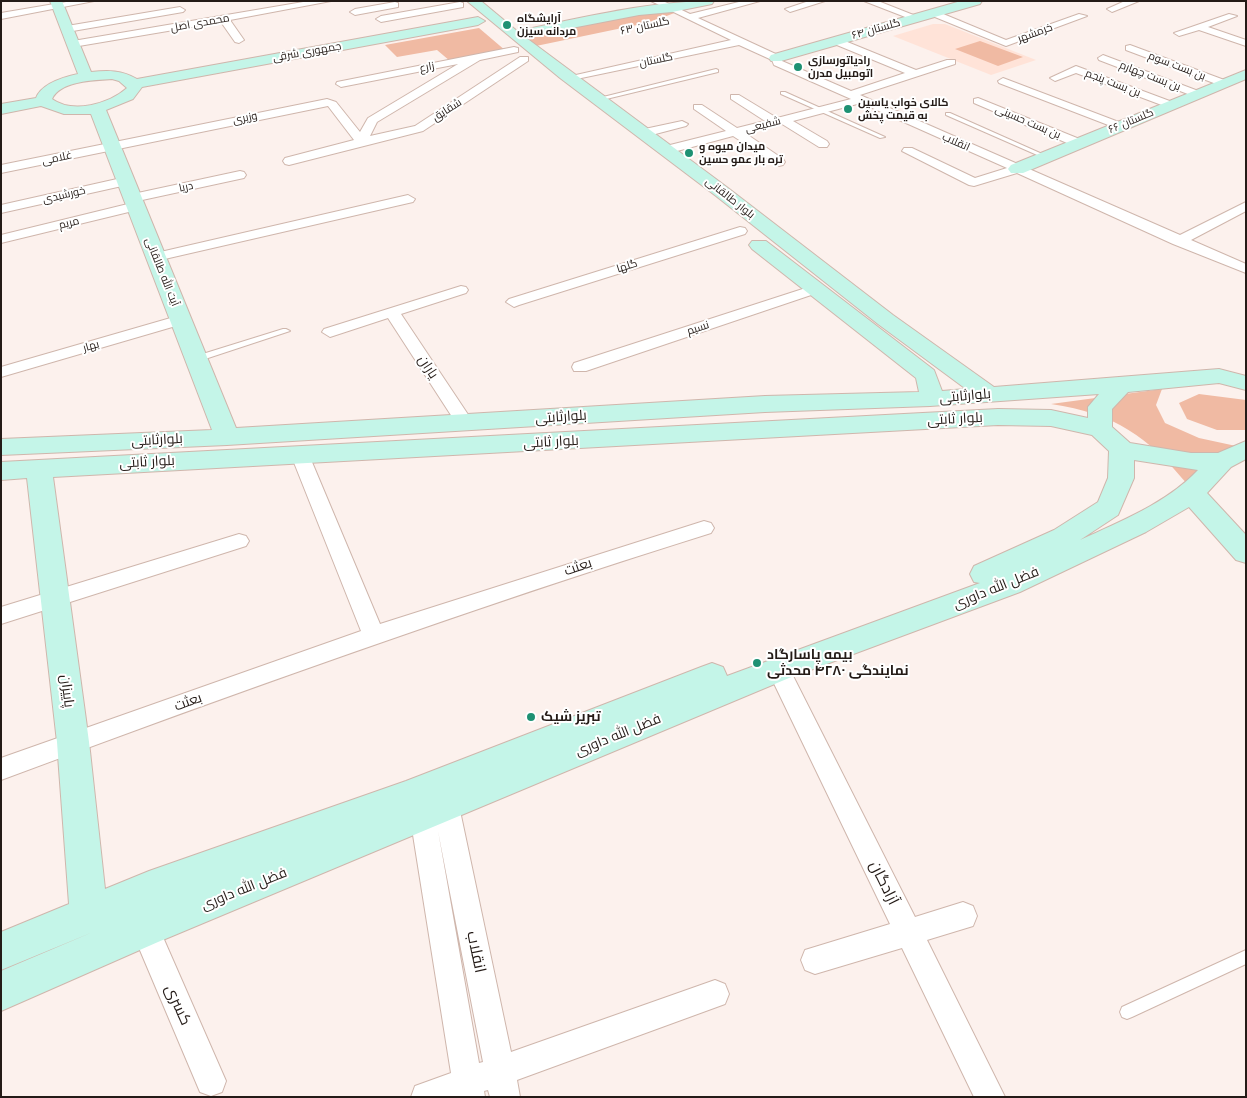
<!DOCTYPE html>
<meta charset="utf-8">
<style>
body{margin:0}
#map{position:relative;width:1247px;height:1098px;overflow:hidden;background:#fcf1ed;font-family:Inter,sans-serif}
canvas{display:block}
.frame{position:absolute;inset:0;border:2px solid #241b17;pointer-events:none}
</style>
<div id="map">
<canvas width="1247" height="1098"></canvas>
<div class="frame"></div>
</div>
<script>
const context = document.querySelector('canvas').getContext('2d');
context.lineJoin = 'round';
function paint(path, color) { context.fillStyle = color; context.fill(path, 'evenodd'); }
function strokePath(path, color, width, dash) { context.strokeStyle = color; context.lineWidth = width; context.lineCap = dash ? 'butt' : 'round'; context.setLineDash(dash || []); context.stroke(path); }
function label(font, color, halo, rows, align = 'center') {
  context.font = font + ' Inter,Cairo,sans-serif'; context.lineWidth = 4; context.setLineDash([]); context.textBaseline = 'middle'; context.strokeStyle = halo; context.fillStyle = color; for (const [text, x, y, turn = 0] of rows) {
    context.save(); context.translate(x, y); context.rotate((+turn || 0) * Math.PI / 180); context.textAlign = isNaN(turn) ? turn : align; if (halo) context.strokeText(text, 0, 0); context.fillText(text, 0, 0); context.restore();
  }
}
const built = new Path2D(`
 M933 24H945L1036 60 991 75 893 36Z`);
const green = new Path2D(`
 M677 12 651 22 536 46 523 35 636 14Z
 M479 28 506 51 450 61 437 50 397 57 385 45Z
 M980 41 1023 57 998 66 955 49Z
 M1162 389 1156 405 1165 423 1199 438 1236 446 1188 485C1147 436 1116 414 1051 404Z
 M1199 394 1246 400V430H1217L1187 419 1179 403Z`);
const lane = new Path2D(`
 M716 69 718 70V72L598 101 595 99Z
 M781 92H785L885 137 880 138 781 94Z
 M946 113H950L1049 157 1044 158 946 115Z
 M283 329H286L290 331 199 361H196L192 359 193 357Z
 M1246 950V964L1132 1017 1127 1019 1122 1017 1120 1012 1122 1007Z`);
const street = new Path2D(`
 M72 1H94L1 19V13Z
 M309 1H331L230 20 244 40 239 43 235 42 221 22 73 47 68 44 73 41Z
 M651 1H663L690 14 743 1H760L698 18 780 56 782 61 851 91 905 73 832 43V39H840L916 70 947 60H955V64L860 95 1180 235 1246 202V211L1191 240 1246 264V273L1173 244 1017 173 974 186 969 185 902 151 904 148H912L975 178 1007 168 861 103 793 121 827 141 829 144 827 147H819L782 124 745 133 783 159 785 162 783 165 779 166 733 136 666 154 662 153 660 150 662 147 726 131 694 109V105H702L737 128 765 121 731 99V95H739L777 118 851 99 774 65 772 60 739 45 567 81V77L731 40Z
 M809 1H825L790 12 785 9Z
 M864 1H878L921 18 913 20Z
 M1125 1H1139L1112 12 1107 9Z
 M395 2 398 3V7L355 15 350 12 355 9Z
 M460 2 463 3V7L381 22 376 19 381 16Z
 M180 7 185 10 183 12 67 32 62 29 67 26Z
 M930 11H936L1006 40 1079 14 1087 16 1006 46 930 15Z
 M1229 14 1237 16 1208 27 1246 40V46L1199 30 1179 36 1174 33Z
 M1130 45 1227 81 1228 83 1227 85H1219L1126 50V46Z
 M514 47 518 48V52L480 60 377 122 370 136 415 126 520 57H528V61L423 131 289 165 285 164 283 161 285 158 354 140 328 106 1 173V165L327 99 336 102 360 132 368 118 458 64 341 87 336 84 337 82Z
 M1103 55 1201 92 1203 94 1201 96H1193L1099 60 1098 58Z
 M1076 66 1175 103 1177 105 1171 108 1167 107 1076 73 1055 81 1050 78Z
 M1003 78 1124 124 1126 126 1120 130 1116 128 999 83 998 81Z
 M978 98 1082 140 1084 143 1078 147 1074 146 974 103V99Z
 M682 121 688 124 686 126 644 137 638 133 640 130Z
 M240 171 244 172 246 175 244 178 133 202 126 198 133 194Z
 M126 177 131 178 132 181 131 184 1 213V205Z
 M408 195 415 199 413 202 156 261 149 257 156 253Z
 M136 202 143 206 141 209 1 243V235Z
 M740 227 745 228 747 231 745 234 519 305 514 307 506 302 509 299Z
 M815 285 822 289 820 292 586 371H574L572 367 574 363Z
 M461 286 466 287 468 290 466 293 401 314 473 422 470 426H458L388 318 330 337 322 332 324 329Z
 M181 315 186 317 189 320 186 323 1 377V367Z
 M300 449 306 451 309 455 380 624 704 521 711 523 714 528 711 533C471 608 237 692 1 780V758L361 631 291 455 294 451Z
 M239 534 246 536 249 541 246 546 1 624V607Z
 M778 660 786 662 915 917 963 902 973 906 977 916 973 926 927 940 1005 1097H974L902 948 815 974 805 970 801 960 805 950 890 924 767 669 770 662Z
 M446 794 455 798 459 806 511 1052 715 980 725 984 729 994 725 1004 517 1080 520 1097H490L488 1090 484 1091 485 1097H411L415 1086 451 1073 410 816 414 808 423 804 432 808 435 815 433 806 437 798ZM438 831 483 1062 479 1063Z
 M145 915 155 919 226 1081 222 1092 211 1096 200 1092 131 929 135 919Z`);
const secondary = new Path2D(`
 M50 1H62L91 72C108 70 122 70 137 79L478 17 485 21 478 25 142 87 133 99 106 110 236 428 765 396 919 392 916 378 752 249 749 245 752 241H766L934 370 942 391 966 389 878 324 716 196 560 78 467 1H481L517 31C582 18 648 1 714 1L712 4 672 12 639 15 525 37 728 188 893 315 994 387 1219 369 1246 376V390L1219 383 1128 392 1112 409V427L1130 443 1191 453H1218L1246 441V459L1231 467 1207 493 1246 535V563L1236 560 1189 507 1146 532 1020 592 789 678 158 942 1 1011V971L93 932 1 970V932L69 904 57 742 27 478 1 480V462L998 409 1051 410 1088 418V407L1099 394 930 406 765 412 227 445 1 455V439L212 430 91 114H64L41 106 1 114V104L36 98C42 83 64 77 78 74ZM112 79 119 81 127 88C109 104 73 114 52 99 60 81 94 80 112 79ZM998 425 1051 426 1092 435 1109 451 1108 478 1098 502 1054 530 974 566 970 574 974 582 980 583 727 676 723 667 712 663 701 667 406 781 149 871 105 889 89 742 53 477ZM1134 460 1198 470C1167 503 1121 521 1080 540L1118 515 1134 478Z
 M961 1H982L980 4 781 61H771L769 58 771 55Z
 M1246 70V79L1023 173H1011L1008 169 1011 165Z`);
const markers = [
 [507,25,5,"#1e9173"],
 [798,67,5,"#1e9173"],
 [848,109,5,"#1e9173"],
 [689,153,5,"#1e9173"],
 [757,663,5,"#1e9173"],
 [531,717,5,"#1e9173"]
];
const farPoinames = [
 ["آرایشگاه",517,19],
 ["مردانه سیزن",517,32],
 ["رادیاتورسازی",808,61],
 ["اتومبیل مدرن",808,74],
 ["کالای خواب یاسین",858,103],
 ["به قیمت پخش",858,116],
 ["میدان میوه و",699,147],
 ["تره بار عمو حسین",699,160]
];
const farStreetnames = [
 ["محمدی اصل",200,23,-10],
 ["گلستان ۶۳",645,26,-12],
 ["گلستان ۶۴",876,29,-16],
 ["خرمشهر",1035,33,-20],
 ["جمهوری شرقی",307,52,-10],
 ["گلستان",656,60,-12],
 ["بن بست سوم",1177,66,21],
 ["زارع",427,67,-11],
 ["بن بست چهارم",1150,76,21],
 ["بن بست پنجم",1113,83,21],
 ["شقایق",447,110,-33],
 ["وزیری",245,118,-12],
 ["گلستان ۶۶",1131,121,-23],
 ["بن بست حسینی",1028,122,23],
 ["شفیعی",763,125,-14],
 ["انقلاب",956,142,24],
 ["غلامی",57,158,-12],
 ["دریا",186,187,-12],
 ["خورشیدی",64,195,-13],
 ["بلوار طالقانی",730,198,38],
 ["مریم",69,223,-14],
 ["گلها",627,266,-18],
 ["آیت الله طالقانی",162,272,68],
 ["نسیم",698,328,-18],
 ["بهار",91,346,-16]
];
const streetNames = [
 ["یاران",428,367,57],
 ["بلوارثابتی",965,396,-5],
 ["بلوارثابتی",561,417,-4],
 ["بلوار ثابتی",955,419,-3],
 ["بلوارثابتی",157,440,-3],
 ["بلوار ثابتی",551,442,-3],
 ["بلوار ثابتی",147,462,-3],
 ["بعثت",578,567,-19],
 ["فضل الله داوری",996,588,-22],
 ["پاییزان",67,691,83],
 ["بعثت",188,702,-20],
 ["فضل الله داوری",618,735,-22],
 ["فضل الله داوری",244,889,-22]
];
const poiNames = [
 ["بیمه پاسارگاد",767,655],
 ["نمایندگی ۴۲۸۰ محدثی",767,671],
 ["تبریز شیک",541,717]
];
const nearStreetnames = [
 ["آزادگان",884,883,64],
 ["انقلاب",476,952,78],
 ["کسری",178,1005,66]
];
paint(built, '#ffe3d8');
paint(green, '#f0baa3');
strokePath(lane, '#cfb6ac', 2);
strokePath(street, '#cfb6ac', 2);
strokePath(secondary, '#cfb6ac', 2);
paint(lane, '#fff');
paint(street, '#fff');
paint(secondary, '#c4f5e8');
for (const [x, y, r, color] of markers) { const dot = new Path2D(); dot.arc(x, y, r, 0, 2 * Math.PI); context.fillStyle = color; context.fill(dot); strokePath(dot, '#fff', 2); }
label('bold 11px', '#241b17', '#fff', farPoinames, 'left');
label('11px', '#241b17', '#fff', farStreetnames);
label('14px', '#241b17', '#fff', streetNames);
label('bold 14px', '#241b17', '#fff', poiNames, 'left');
label('16px', '#241b17', '#fff', nearStreetnames);
</script>
